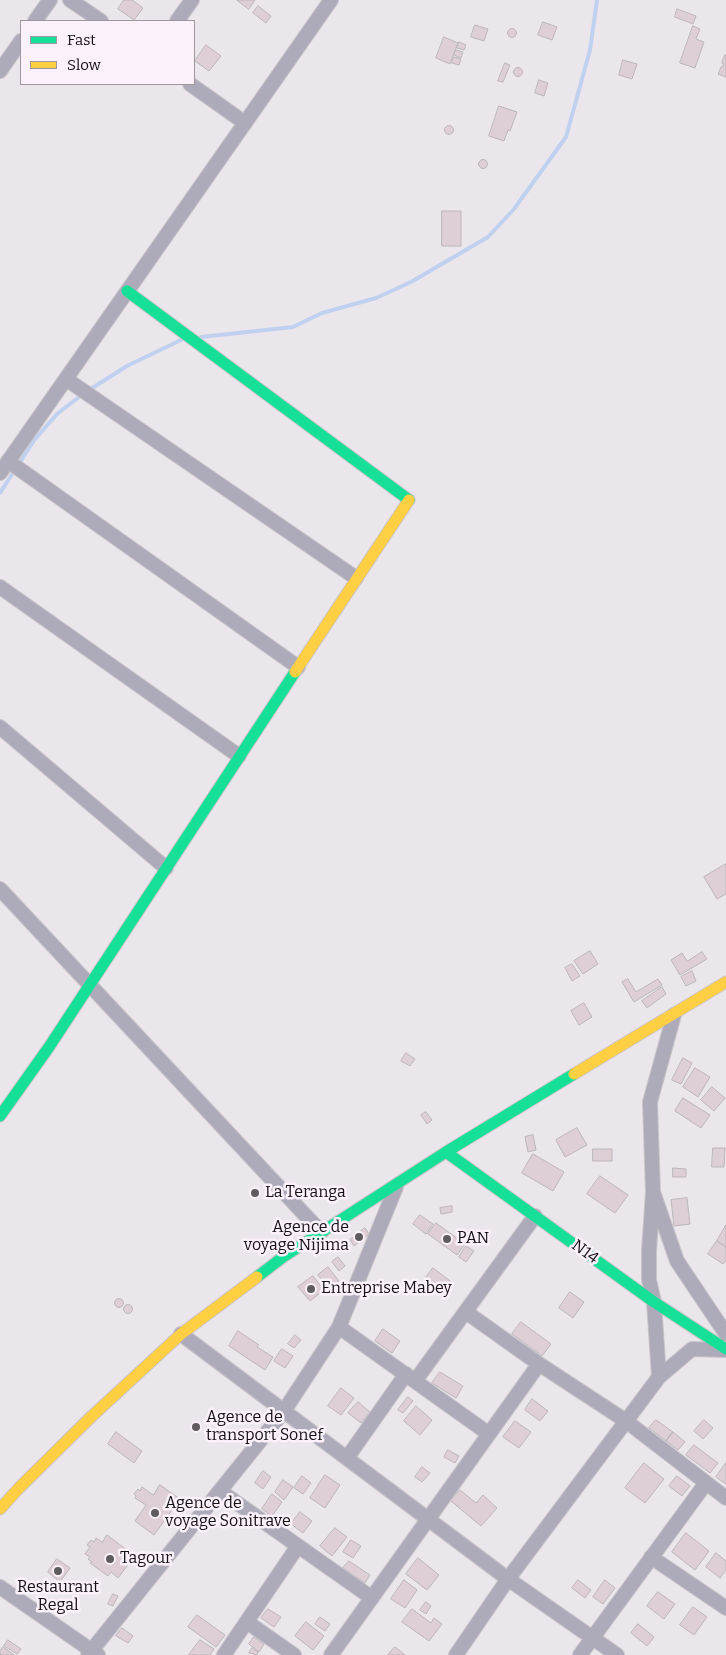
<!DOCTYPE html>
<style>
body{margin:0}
#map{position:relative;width:726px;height:1655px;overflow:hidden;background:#ebe6ec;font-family:Bitter,serif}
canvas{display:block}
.legend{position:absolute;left:20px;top:20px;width:175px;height:65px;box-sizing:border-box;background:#faf1fb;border:1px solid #9e979e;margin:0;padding:6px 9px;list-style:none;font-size:15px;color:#131013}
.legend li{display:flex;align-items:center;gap:10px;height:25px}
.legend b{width:25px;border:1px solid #9e979e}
</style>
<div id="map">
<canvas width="726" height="1655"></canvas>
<ul class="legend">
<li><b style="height:6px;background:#16e098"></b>Fast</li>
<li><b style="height:6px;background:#ffcf43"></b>Slow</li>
</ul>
</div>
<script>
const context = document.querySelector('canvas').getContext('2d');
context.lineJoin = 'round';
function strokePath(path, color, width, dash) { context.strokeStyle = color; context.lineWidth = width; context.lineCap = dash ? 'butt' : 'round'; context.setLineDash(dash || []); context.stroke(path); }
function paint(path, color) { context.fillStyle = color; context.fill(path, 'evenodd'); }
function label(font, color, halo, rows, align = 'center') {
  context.font = font + ' Bitter,serif'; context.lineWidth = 5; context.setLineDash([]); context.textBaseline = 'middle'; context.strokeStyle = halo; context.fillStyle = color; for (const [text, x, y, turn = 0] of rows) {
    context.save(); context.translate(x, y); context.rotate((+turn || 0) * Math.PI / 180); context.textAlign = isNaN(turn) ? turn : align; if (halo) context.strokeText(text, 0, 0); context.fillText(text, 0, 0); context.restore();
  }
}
const stream = new Path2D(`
 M201 337 293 327 322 313 376 298 411 282 488 237 514 209 566 137 590 50 597 0
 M89 390 127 366 181 340
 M0 493 35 439 57 414 83 394`);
const building = new Path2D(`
 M124 0H132L143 8 134 20 118 9Z
 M237 0H255L249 9Z
 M258 6 271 16 266 23 253 13Z
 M677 9 696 16 693 24 675 17Z
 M543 22 557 27 552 40 538 35Z
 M475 25 488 29 484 41 471 37Z
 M693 26 700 29 696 39 704 42 695 68 680 63Z
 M507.5 33a4.5 4.5 0 1 1 9 0a4.5 4.5 0 1 1-9 0Z
 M444 37 458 43 450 64 436 58Z
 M459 42 466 45 464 50 457 48Z
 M206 45 221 56 209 71 195 61Z
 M456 50 463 52 461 58 454 55Z
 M725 55H726V77L718 74 721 67H722L724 64 722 63Z
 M454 57 461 59 459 65 452 63Z
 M623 60 637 64 632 79 619 75Z
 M505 63 510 65 503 82 498 81Z
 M513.5 72a4.5 4.5 0 1 1 9 0a4.5 4.5 0 1 1-9 0Z
 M539 80 548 83 544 96 535 93Z
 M499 106 517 112 510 131 508 130 504 141 489 136Z
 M444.5 130a4.5 4.5 0 1 1 9 0a4.5 4.5 0 1 1-9 0Z
 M478.5 164a4.5 4.5 0 1 1 9 0a4.5 4.5 0 1 1-9 0Z
 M442 211H461V246H442Z
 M726 864V894L717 899 704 877Z
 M590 951 598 964 583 974 574 961Z
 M702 952 707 959 680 975 671 960 682 953 687 961Z
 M572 964 580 976 572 981 565 968Z
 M692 971 696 981 686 986 681 977Z
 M628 979 636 992 658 979 662 985 634 1002 622 982Z
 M662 987 666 994 647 1008 642 1001Z
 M584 1003 592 1017 579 1025 571 1011Z
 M406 1053 415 1059 410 1066 401 1061Z
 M683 1058 692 1063 681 1084 672 1080Z
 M695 1068 710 1077 698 1097 683 1087Z
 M712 1087 725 1098 714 1111 701 1100Z
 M683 1098 710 1115 701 1128 675 1111Z
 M426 1112 432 1120 427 1124 421 1115Z
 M577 1128 587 1145 565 1157 556 1140Z
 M533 1135 536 1150 528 1152 525 1137Z
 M713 1148H725L724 1167H712Z
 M593 1149H612V1161H593Z
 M533 1154 564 1172 553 1191 522 1173Z
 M673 1168 686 1169V1177H673Z
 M600 1176 628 1195 615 1213 587 1194Z
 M687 1198 690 1224 674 1226 671 1200Z
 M452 1206V1212L441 1214 440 1208Z
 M420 1215 433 1224 426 1234 413 1224Z
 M436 1223 465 1244 457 1255 428 1234Z
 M726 1225V1247L717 1241Z
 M365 1228 369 1234 354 1246 350 1240Z
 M717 1241 726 1247V1260L723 1264 708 1254Z
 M466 1246 474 1251 466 1262 459 1257Z
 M338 1257 345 1266 339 1271 332 1262Z
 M328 1267 339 1281 329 1289 318 1275Z
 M433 1268 453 1283 445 1294 425 1279Z
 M313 1276 324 1290 310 1301 298 1287Z
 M570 1292 584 1302 573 1318 559 1308Z
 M114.5 1303a4.5 4.5 0 1 1 9 0a4.5 4.5 0 1 1-9 0Z
 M123.5 1309a4.5 4.5 0 1 1 9 0a4.5 4.5 0 1 1-9 0Z
 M521 1322 551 1344 542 1356 512 1334Z
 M383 1329 400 1341 392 1353 375 1341Z
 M238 1331 259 1345 257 1347 273 1357 265 1370 229 1346Z
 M295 1335 301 1340 294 1348 288 1344Z
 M282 1349 293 1356 285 1368 274 1361Z
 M440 1372 463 1386 456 1398 432 1383Z
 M341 1388 354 1398 341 1415 328 1406Z
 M408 1397 413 1401 403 1413 398 1410Z
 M532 1399 548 1411 540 1421 525 1410Z
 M358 1402 370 1412 361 1423 348 1413Z
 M416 1406 432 1420 420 1435 404 1421Z
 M656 1420 673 1432 666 1441 649 1428Z
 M704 1420 713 1428 703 1439 694 1431Z
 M515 1421 531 1432 519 1448 503 1437Z
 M116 1432 142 1451 134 1463 108 1444Z
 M673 1432 685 1442 678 1450 666 1441Z
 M694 1445 718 1463 710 1473 686 1455Z
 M448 1450 459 1456 455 1463 444 1457Z
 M644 1463 664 1479 645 1503 625 1488Z
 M726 1463V1484L716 1477Z
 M422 1467 430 1473 422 1482 415 1477Z
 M263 1471 271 1477 263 1489 255 1483Z
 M325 1475 340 1485 325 1508 310 1498Z
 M302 1476 311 1483 303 1494 294 1488Z
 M677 1476 690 1486 682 1496 669 1486Z
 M283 1480 293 1487 284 1500 275 1492Z
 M160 1485 180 1499 154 1535 135 1521 146 1505 135 1498 136 1496 134 1494 138 1489 140 1491 142 1487 153 1495Z
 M460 1490 476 1503 483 1495 497 1508 481 1526 451 1501Z
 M272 1494 282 1502 272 1516 262 1509Z
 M300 1512 312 1521 303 1533 291 1524Z
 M335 1528 347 1537 332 1556 320 1546Z
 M686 1533 709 1551 695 1570 672 1552Z
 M107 1535 127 1550 123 1556 130 1562 118 1578 111 1572 108 1576 90 1563 92 1562 88 1559 90 1557 85 1554 90 1547 87 1545 91 1540 94 1542 96 1538 102 1542Z
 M351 1540 361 1546 353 1558 343 1552Z
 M716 1553 726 1561V1570L720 1578 706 1567Z
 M418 1558 439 1575 427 1590 406 1574Z
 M57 1559 70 1568 60 1582 48 1572Z
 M349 1561 370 1575 365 1583 343 1568Z
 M404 1580 417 1590 405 1608 391 1599Z
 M578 1580 591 1590 585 1598 572 1588Z
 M605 1580 615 1588 603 1604 593 1597Z
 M658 1592 675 1604 664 1619 647 1606Z
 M113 1594 118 1596 113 1606 108 1604Z
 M426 1602 431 1606 426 1614 420 1610Z
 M693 1607 707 1617 694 1635 680 1625Z
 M268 1609 281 1617 274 1627 261 1618Z
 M412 1609 431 1623 434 1618 442 1624 429 1641 402 1622Z
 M197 1615 225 1635 216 1647 188 1627Z
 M320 1617 330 1624 325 1631 315 1624Z
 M306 1622 324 1636 313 1650 295 1636Z
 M638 1624 654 1637 647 1646 631 1633Z
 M122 1628 133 1636 128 1643 116 1636Z
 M254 1637 264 1644 259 1652 249 1644Z
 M8 1640 21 1649 17 1654 4 1646Z
 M200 1640 214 1649 210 1655H189Z
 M3 1647 14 1655H0V1651Z
 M395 1647 405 1655H388Z
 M252 1648 258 1652 257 1655 249 1653Z`);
const street = new Path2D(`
 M70 0 101 21
 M35 21 50 0
 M177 21 192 0
 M0 71 21 41
 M190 84 245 123
 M66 379 356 578
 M8 461 298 667
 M0 473 331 0
 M0 587 239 756
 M0 727 166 868
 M0 889 321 1232
 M674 1015 650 1102 653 1192 677 1261 726 1334
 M466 1312 539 1364 626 1421 726 1498
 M339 1327 489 1434
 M181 1334 508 1579 617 1655
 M659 1377 692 1349 725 1350
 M415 1381 535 1216
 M347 1458 406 1374
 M220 1491 372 1598
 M651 1557 726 1608
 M0 1587 98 1655
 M247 1622 294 1655
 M88 1655 284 1411 339 1327 396 1187
 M224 1655 298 1546
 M331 1655 539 1364
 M456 1655 508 1579 659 1377 654 1302 649 1280V1251L653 1192
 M580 1655 706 1483`);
const fast = new Path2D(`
 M127 291 409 500
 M0 1116 49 1047 295 672
 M446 1152 654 1302 726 1349
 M257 1277 283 1257 446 1152 574 1074`);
const slow = new Path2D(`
 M295 672 409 500
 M574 1074 726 982
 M0 1509 19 1488 92 1416 181 1334 257 1277`);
const markers = [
 [255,1193,5,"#5f5b5f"],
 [359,1237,5,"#5f5b5f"],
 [447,1239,5,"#5f5b5f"],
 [311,1289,5,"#5f5b5f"],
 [196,1427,5,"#5f5b5f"],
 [155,1513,5,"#5f5b5f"],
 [110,1559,5,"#5f5b5f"],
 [58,1571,5,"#5f5b5f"]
];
const poiNames = [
 ["La Teranga",265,1193],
 ["Agence de",349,1228,"right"],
 ["voyage Nijima",349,1246,"right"],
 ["PAN",457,1239],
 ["Entreprise Mabey",321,1289],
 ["Agence de",206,1418],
 ["transport Sonef",206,1436],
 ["Agence de",165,1504],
 ["voyage Sonitrave",165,1522],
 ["Tagour",120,1559],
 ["Restaurant",58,1588,"center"],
 ["Regal",58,1606,"center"]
];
const streetNames = [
 ["N14",585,1252,36]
];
strokePath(stream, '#c0d1f0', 4);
paint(building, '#deced6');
strokePath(building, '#bab6b9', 1);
strokePath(street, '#c8c5c8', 16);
strokePath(fast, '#c8c5c8', 13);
strokePath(slow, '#c8c5c8', 13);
strokePath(street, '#adaaba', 14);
strokePath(fast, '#16e098', 11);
strokePath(slow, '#ffcf43', 11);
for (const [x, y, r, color] of markers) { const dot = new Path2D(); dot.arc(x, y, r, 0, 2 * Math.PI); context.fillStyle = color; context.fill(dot); strokePath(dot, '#faf1fb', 2); }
label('16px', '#131013', '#faf1fb', poiNames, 'left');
label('16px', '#131013', '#faf1fb', streetNames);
</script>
